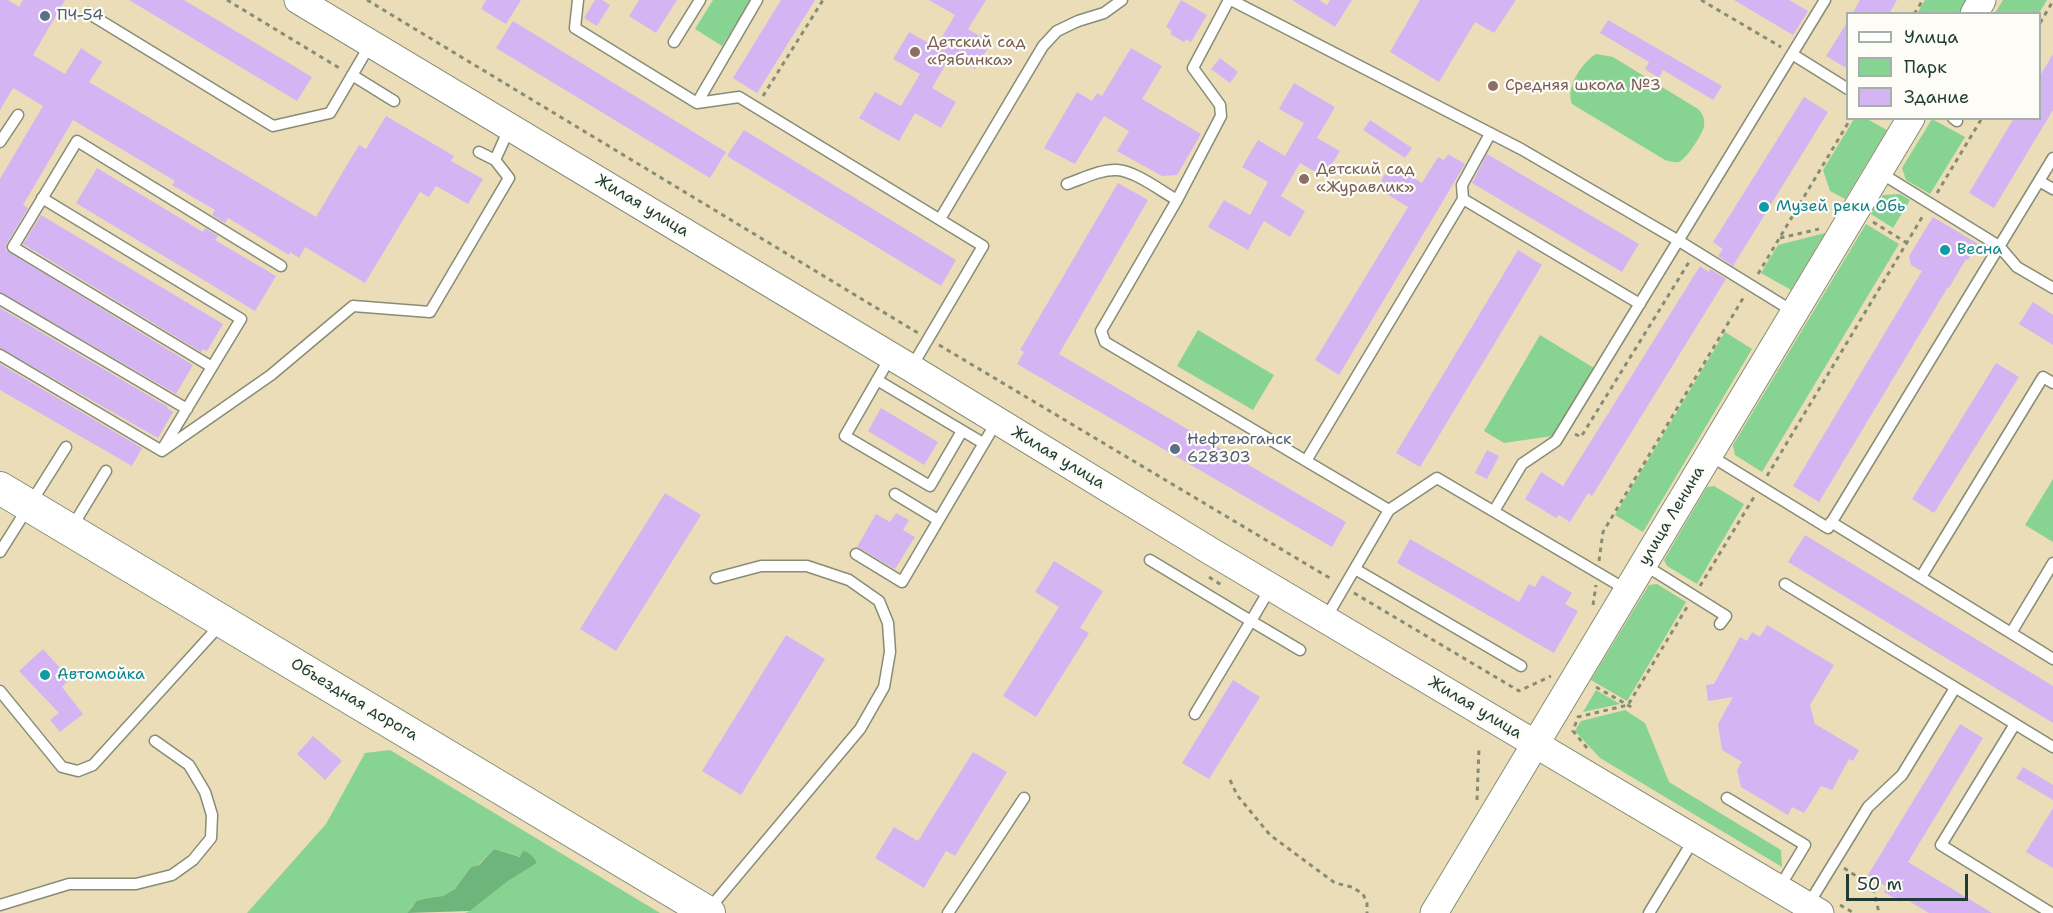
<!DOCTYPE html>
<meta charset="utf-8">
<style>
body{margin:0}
#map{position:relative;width:2053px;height:913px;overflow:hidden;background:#ecddb9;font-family:"Shantell Sans",sans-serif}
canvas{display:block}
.legend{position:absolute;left:1846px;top:12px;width:195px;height:108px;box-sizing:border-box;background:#fdfcf7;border:2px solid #a4b0a9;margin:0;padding:8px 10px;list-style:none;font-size:18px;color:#1f3d34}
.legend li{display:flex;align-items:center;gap:12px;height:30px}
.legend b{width:30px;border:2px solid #a4b0a9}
.scale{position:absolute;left:1846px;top:874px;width:122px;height:27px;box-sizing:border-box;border:3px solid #1f3d34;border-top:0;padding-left:8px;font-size:18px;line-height:21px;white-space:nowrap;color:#1f3d34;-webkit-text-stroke:4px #fdfcf7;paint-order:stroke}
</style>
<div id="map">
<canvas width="2053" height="913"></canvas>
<ul class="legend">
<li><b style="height:8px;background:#fff"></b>Улица</li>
<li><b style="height:16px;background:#87d391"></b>Парк</li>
<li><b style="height:16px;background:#d4b4f3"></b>Здание</li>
</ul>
<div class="scale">50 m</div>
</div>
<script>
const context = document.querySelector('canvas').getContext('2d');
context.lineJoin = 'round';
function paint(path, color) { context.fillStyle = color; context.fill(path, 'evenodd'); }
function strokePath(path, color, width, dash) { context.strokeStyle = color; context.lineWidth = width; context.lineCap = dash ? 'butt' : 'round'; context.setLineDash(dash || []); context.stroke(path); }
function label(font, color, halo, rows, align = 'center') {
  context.font = font + ' "Shantell Sans",sans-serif'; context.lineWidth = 4.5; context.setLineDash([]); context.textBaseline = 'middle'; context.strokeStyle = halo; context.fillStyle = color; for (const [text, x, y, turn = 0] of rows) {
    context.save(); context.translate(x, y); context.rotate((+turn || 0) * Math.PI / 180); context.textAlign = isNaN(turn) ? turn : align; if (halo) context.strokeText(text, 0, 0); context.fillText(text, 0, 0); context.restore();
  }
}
const green = new Path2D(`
 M713 0H751L722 46 695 29Z
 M1925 0H1967L1959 13 1917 14Z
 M2003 0H2047L2039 13H1995Z
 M1596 54 1613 57 1698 109C1703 114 1705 119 1704 126 1703 134 1686 159 1679 162 1674 163 1670 161 1665 160L1572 104C1565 88 1582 62 1596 54Z
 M1854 119H1867L1887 130 1845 199 1830 191 1823 170Z
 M1932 119 1965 137 1930 194 1906 180 1902 168Z
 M1900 194 1910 200 1893 228 1871 214 1883 195Z
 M1866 224 1899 244 1762 472 1735 455 1733 445Z
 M1825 233 1791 290 1761 273 1778 245Z
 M1198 330 1274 375 1253 410 1177 366Z
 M1725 332 1752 349 1643 532 1615 515Z
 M1540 335 1594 368 1552 436 1504 443 1484 431Z
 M2053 479V542L2025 525Z
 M1714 486 1744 504 1697 584 1667 566 1664 560 1707 487Z
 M1657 584 1686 602 1627 701 1591 680 1649 585Z
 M1596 690 1620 704 1583 712Z
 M1625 710 1645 723 1669 782 1781 850 1782 867 1600 758 1575 731 1581 721Z
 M390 750 660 913H465L470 911 508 881 537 863 523 851 521 857 494 849 478 865 471 867 455 889 443 896 428 898 412 906 407 913H247L326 824 365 753Z`);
const forest = new Path2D(`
 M494 849 520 857 523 851C529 852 534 857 537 863L508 881 470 911 407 913 417 901 428 898 443 896 455 889 471 867 479 865Z`);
const building = new Path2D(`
 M0 0H8L19 7 23 0H65L33 55 65 74 81 48 102 62 89 82 316 217 359 145 366 149 386 116 454 156 451 161 483 179 468 204 436 186 429 197 420 192 365 283 305 247 299 258 290 252 289 255 228 218 225 223 212 215 215 210 172 185 175 181 73 120 23 205 28 208 7 243 6 250 193 365 176 394 0 292V179L43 106 13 88 0 110Z
 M129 0H184L312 77 297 101Z
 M486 0H521L506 24 481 9Z
 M595 0H602L610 5 597 26 584 18Z
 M639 0H677L656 33 629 16Z
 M781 0H815L757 93 733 78Z
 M929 0H986L968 29 991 43 975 69 951 55 932 88 956 102 941 128 915 113 899 141 859 118 875 92 901 106 920 74 893 59 909 32 936 47 955 15Z
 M1181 0 1207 15 1191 42 1186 39 1184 42 1170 34 1172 31 1166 27Z
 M1292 0H1319L1327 5 1330 0H1352L1335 27Z
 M1420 0H1516L1494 33 1475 22 1439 82 1390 52Z
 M1734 0H1789L1808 11 1793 35Z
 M1860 0H1897L1889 14H1852Z
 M1608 20 1722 86 1713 100 1663 70 1659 78 1645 69 1649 62 1600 33Z
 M513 21 726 152 710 178 496 48Z
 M1848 21V69L1826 56Z
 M1131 48 1162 66 1142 99 1201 134 1177 175 1162 176 1117 151 1129 131 1104 116 1075 164 1044 148 1077 92 1092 101 1097 93 1102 96Z
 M2053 54V110L1994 208 1969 193 2014 118H2040V76Z
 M1220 58 1238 72 1230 83 1211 69Z
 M1294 83 1335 107 1317 138 1340 151 1324 177 1300 163 1281 196 1305 211 1290 237 1264 221 1248 250 1208 227 1224 200 1250 215 1268 182 1242 167 1258 140 1285 156 1304 123 1279 109Z
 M1804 97 1828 112 1733 266 1718 256 1723 249 1713 242Z
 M1370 120 1412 148 1405 158 1363 130Z
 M744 130 956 260 941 286 727 156Z
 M1448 154 1465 164 1339 375 1315 360 1408 207 1377 188 1391 164 1422 183 1438 157 1444 160Z
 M1487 154 1639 244 1622 272 1472 183Z
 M97 168 203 232 205 228 218 236 215 240 276 276 255 311 76 203Z
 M1118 183 1148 200 1059 354 1346 522 1332 547 1017 364 1024 352 1020 350Z
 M41 215 223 324 207 351 203 349 201 352 23 244Z
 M1933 217 1980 245 1973 256 1971 255 1968 260 1966 259 1949 288 1948 287 1819 502 1793 486 1922 271 1911 265 1909 256Z
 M1518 250 1542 265 1420 467 1396 453Z
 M1700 266 1709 272 1710 269 1726 279 1592 496 1588 493 1570 522 1559 515 1556 518 1525 499 1541 472 1563 486Z
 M2033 302 2053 315V345L2019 324Z
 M0 308 168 407 167 408 173 412 158 438 0 348Z
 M1996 363 2019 377 1934 513 1912 499Z
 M0 364 142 448 132 466 0 390Z
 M881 408 938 442 924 465 868 431Z
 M1487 450 1499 456 1487 479 1475 473Z
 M665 493 701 515 616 651 580 629Z
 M896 513 909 520 903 530 915 537 895 569 857 547 876 514 890 522Z
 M1805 535 2053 686V723L1788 562Z
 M1410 539 1519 602 1529 584 1535 587 1542 575 1572 593 1565 604 1578 611 1554 653 1397 563Z
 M1054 561 1103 591 1080 628 1089 633 1036 717 1003 696 1059 607 1035 592Z
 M1767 625 1834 665 1810 705 1815 724 1859 750 1853 761 1849 759 1832 790 1821 786 1804 813 1792 807 1788 815 1741 787 1737 770 1742 762 1722 750 1718 724 1733 697 1708 701 1706 685 1714 684 1740 637 1747 641 1752 632 1760 637Z
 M786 635 825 659 741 795 702 771Z
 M43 649 70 679 62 687 83 714 60 732 50 720 59 713 19 671Z
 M1233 680 1260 697 1209 779 1182 763Z
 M1960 724 1983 738 1908 862 1992 913H1929L1904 898 1901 902 1884 892 1887 887 1868 875Z
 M313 736 342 761 325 780 297 754Z
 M973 752 1007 772 955 856 946 851 924 888 875 858 894 827 918 841Z
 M2023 767 2053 785V800L2016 778Z
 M2053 808V868L2026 852Z`);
const path = new Path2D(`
 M227 0 341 69
 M367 0 918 333
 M1701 0 1781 47
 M1914 14 1923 0
 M2040 23 2053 1
 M763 96 823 0
 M1937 193 1982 118
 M1873 222 1907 243
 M1780 238 1819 229
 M1758 274 1851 118
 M939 345 1333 580
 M1575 434 1581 437 1689 262
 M1767 476 1924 214
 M1599 561 1603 532 1745 295
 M1209 577 1223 586
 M1700 586 1754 497
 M1354 593 1519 691 1551 676
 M1593 605 1596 585
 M1596 687 1633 708
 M1587 748 1573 731 1578 717 1628 705 1687 607
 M1230 780 1237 795 1270 835 1335 883 1352 887 1363 894 1367 903V913
 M1477 800 1479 748
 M1844 868 1873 887 1879 913
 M1840 905 1854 913`);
const service = new Path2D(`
 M578 0 575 28 697 103 739 97 983 246 911 368
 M1229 0 1193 68 1220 105 1221 116 1177 200 1101 331 1105 342 1389 510 1326 618
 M1231 0 1521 149 1679 241 1794 312
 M88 13 273 126 330 113 371 43
 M674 42 700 0
 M1792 54 1848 89
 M352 75 394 101
 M697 103 757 0
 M1953 118 1957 121
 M0 142 18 115
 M479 152 495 160 509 129
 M1879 172 1999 246 2017 267 2053 288
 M2039 181 2053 189
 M1067 184C1082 179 1101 169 1117 170 1135 171 1161 191 1177 200
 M42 198 241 319 163 448
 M1463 199 1462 185 1490 134
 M940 219 1043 46 1057 31 1078 21 1104 13 1122 0
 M0 299 187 409
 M0 355 162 451 271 375 353 306 430 312 509 178 495 160
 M891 356 845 436 930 486 962 431
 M212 367 13 247 77 141 281 266
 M877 380 983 443
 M1709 455 1828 528 2053 158
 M1306 461 1463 199 1640 304
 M895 494 938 520
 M1389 510 1437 478 1627 590
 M1494 511 1522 464 1556 441 1825 0
 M1831 522 2053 659
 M72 527 106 471
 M0 552 66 447
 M856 554 902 582 997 421
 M1150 560 1251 621 1195 714
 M1643 564 1726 616 1720 624
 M1355 569 1521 666
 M1921 577 2043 377 2053 383
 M1785 584 2053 747
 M1271 587 1251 621 1300 650
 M2011 633 2053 563
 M0 691 62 767 78 771 93 765 221 624
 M2015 724 1941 845 2051 913
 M1727 798 1805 845 1779 888
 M0 905 69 884H136L172 875 193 860 211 838 212 815 205 792 189 765 155 741
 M1808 905 1868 807 1902 775 1955 688
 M709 909 860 729 884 687 890 652 888 623 879 601 849 580 807 566H761L716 578
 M948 913 1024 798
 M1649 913 1694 839`);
const secondary = new Path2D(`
 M298 0 911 368 1212 552 1820 913
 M1974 14 1982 0
 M1434 913 1911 118`);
const primary = new Path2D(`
 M0 488 709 913`);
const markers = [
 [45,16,6,"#5c6f8a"],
 [915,52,6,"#8d6e63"],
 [1493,86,6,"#8d6e63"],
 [1304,179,6,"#8d6e63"],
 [1764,207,6,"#0f9aa8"],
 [1945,250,6,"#0f9aa8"],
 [1175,449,6,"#5c6f8a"],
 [45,675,6,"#0f9aa8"]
];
const serviceNames = [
 ["ПЧ-54",57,16],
 ["Нефтеюганск",1187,440],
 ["628303",1187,458]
];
const educationNames = [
 ["Детский сад",927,43],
 ["«Рябинка»",927,61],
 ["Средняя школа №3",1505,86],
 ["Детский сад",1316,170],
 ["«Журавлик»",1316,188]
];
const streetNames = [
 ["Жилая улица",642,206,31],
 ["Жилая улица",1058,458,31],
 ["улица Ленина",1672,516,-59],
 ["Объездная дорога",354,700,31],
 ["Жилая улица",1475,708,31]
];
const cultureNames = [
 ["Музей реки Обь",1776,207],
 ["Весна",1957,250],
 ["Автомойка",57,675]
];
paint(green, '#87d391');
paint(forest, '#6db57b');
paint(building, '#d4b4f3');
strokePath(service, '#868d76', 13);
strokePath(secondary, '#868d76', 29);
strokePath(primary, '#868d76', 34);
strokePath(path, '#868d76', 3, [4.5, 4.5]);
strokePath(service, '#fff', 10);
strokePath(secondary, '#fff', 27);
strokePath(primary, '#fff', 32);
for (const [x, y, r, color] of markers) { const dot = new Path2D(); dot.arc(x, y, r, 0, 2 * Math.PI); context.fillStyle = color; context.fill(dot); strokePath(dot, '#fdfcf7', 2); }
label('16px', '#4e5e75', '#fdfcf7', serviceNames, 'left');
label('16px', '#785e54', '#fdfcf7', educationNames, 'left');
label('16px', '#1f3d34', '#fdfcf7', streetNames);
label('16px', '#0d838f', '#fdfcf7', cultureNames, 'left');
</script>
